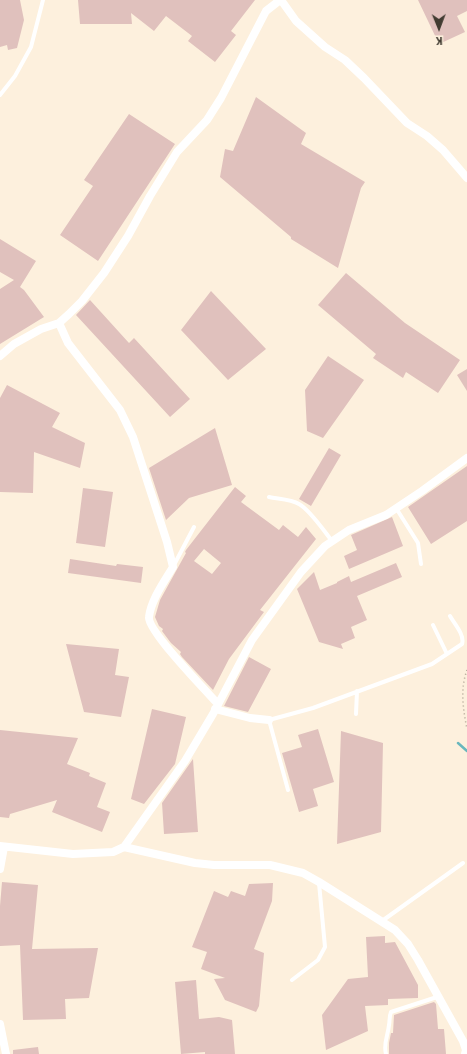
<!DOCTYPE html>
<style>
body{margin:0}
#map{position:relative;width:467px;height:1054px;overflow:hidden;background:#fdf0dd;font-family:"Source Sans 3",sans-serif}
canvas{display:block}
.north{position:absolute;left:419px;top:8px;width:40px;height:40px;-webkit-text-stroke:3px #fdf0dd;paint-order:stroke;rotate:179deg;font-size:11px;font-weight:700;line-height:16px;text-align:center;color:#413b31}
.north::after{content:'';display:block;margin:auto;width:14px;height:18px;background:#413b31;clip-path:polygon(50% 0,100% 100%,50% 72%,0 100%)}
</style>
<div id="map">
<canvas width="467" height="1054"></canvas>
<div class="north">K</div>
</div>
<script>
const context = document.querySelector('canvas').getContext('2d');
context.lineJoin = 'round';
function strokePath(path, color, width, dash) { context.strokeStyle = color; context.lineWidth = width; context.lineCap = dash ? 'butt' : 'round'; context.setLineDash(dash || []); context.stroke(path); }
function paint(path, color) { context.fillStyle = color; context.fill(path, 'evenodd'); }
const stream = new Path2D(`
 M458 743 467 751`);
const building = new Path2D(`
 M0 0H20L24 20 17 48 8 50 7 45 0 47Z
 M78 0H255L231 31 236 35 215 62 188 41 192 36 166 16 154 31 131 13 132 24H80Z
 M418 0H467V11L457 16 465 32 439 44Z
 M256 97 306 133 301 144 365 182 361 188 338 268 291 239V237L220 177 225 149 233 151Z
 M129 114 175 144 98 261 60 235 93 186 84 180Z
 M0 239 36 261 20 287 24 290 44 317 0 344V289L14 280 0 272Z
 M346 273 405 323 460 360 438 393 406 372 403 378 373 358 376 354 318 305Z
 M211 291 266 349 228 380 181 330Z
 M90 300 129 343 134 338 190 399 170 417 76 315Z
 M328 356 364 380 323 438 307 431 305 390Z
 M467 369V391L457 375Z
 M7 385 60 413 52 427 85 443 80 468 34 452 33 493 0 492V398Z
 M215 428 232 485 189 498 166 520 149 468Z
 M329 448 341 455 311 506 299 499Z
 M467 466V521L431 544 408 507Z
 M235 487 246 496 241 502 279 530 283 525 298 537 306 527 316 539 260 610 264 612 229 659 213 690 182 657 180 654 181 652 171 643 162 631 163 629 159 626 155 617 160 600 186 553 185 552 186 550ZM204 549 221 563 212 574 194 561Z
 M83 488 113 492 105 547 76 543Z
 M392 517 403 546 349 569 344 556 357 550 351 535Z
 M70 559 116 566 117 564 143 567 141 583 68 573Z
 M396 563 402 577 357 596 367 620 351 627 355 638 341 644 343 649 319 642 297 589 314 572 320 590 337 583V582L349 576 351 582Z
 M66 644 119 649 115 675 129 677 121 717 84 712Z
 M249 657 271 669 248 712 224 706Z
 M152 709 186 717 175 764 144 804 131 799Z
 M318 729 334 782 313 789 318 806 299 812 282 753 302 747 298 735Z
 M0 730 78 738 67 764 90 773 89 776 106 783 97 807 110 812 102 832 52 812 57 800 10 814 9 818 0 817Z
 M341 731 383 743 381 832 337 844Z
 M193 759 198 832 164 834 162 803Z
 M2 882 38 885 32 949 98 948 89 998 65 999 66 1019 23 1020 20 945 0 946V906Z
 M273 883 272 901 254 949 264 953 259 1006 256 1012 225 1000 214 979 225 978 201 969 207 952 192 947 214 891 228 897 231 891 245 896 249 884Z
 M385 936V943L395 942 418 985V998L388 999V1005L365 1006 368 1031 326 1050 322 1015 348 979 368 977 366 937Z
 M196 980 199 1019 219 1017 232 1020 235 1054H205V1052L181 1054 175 982Z
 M434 1002 436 1004 438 1029H444L446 1054H389V1043L391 1033H393L394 1015Z
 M38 1047 39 1054H13V1050Z`);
const path = new Path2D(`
 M467 670C460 689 463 709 467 729`);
const service = new Path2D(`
 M0 95 15 76 31 47 43 0
 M269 497C279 499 291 499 299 504 310 510 324 531 332 541
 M396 508 418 543 421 564
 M174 565 194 527
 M433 625 447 654
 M356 714 357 691
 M288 790 269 720 313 708 432 664 462 644C465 635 454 623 450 616
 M382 921 463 863
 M292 980 318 960 325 947 319 883
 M386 1054C383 1043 388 1036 389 1025 390 1020 389 1017 391 1012L437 997`);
const minor = new Path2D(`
 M281 0 296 21 325 47 345 60 364 78 407 123 427 136 443 150 467 178
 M59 323 68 343 120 410 133 437 167 542 173 567C164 582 151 600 149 617 147 630 206 691 218 704
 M0 356 14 344 41 329 59 323 69 314 82 301 104 273 128 236 150 196 177 152 207 120 221 98 266 11 280 0
 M215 709 250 718 269 720
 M0 846 73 854 113 852 124 847 185 761 213 714 252 640 301 572 325 546 349 530 386 515 422 491 467 458
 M124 847 195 863 214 865H270L303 873 319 882 395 930 408 944 418 960 463 1041 466 1050 465 1054
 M0 869 4 847
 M0 1024 6 1054`);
strokePath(stream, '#69b7bd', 2.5);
paint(building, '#e0c1bd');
strokePath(path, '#ada393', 1.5, [1, 3]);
strokePath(service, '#fff', 4);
strokePath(minor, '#fff', 8);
</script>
